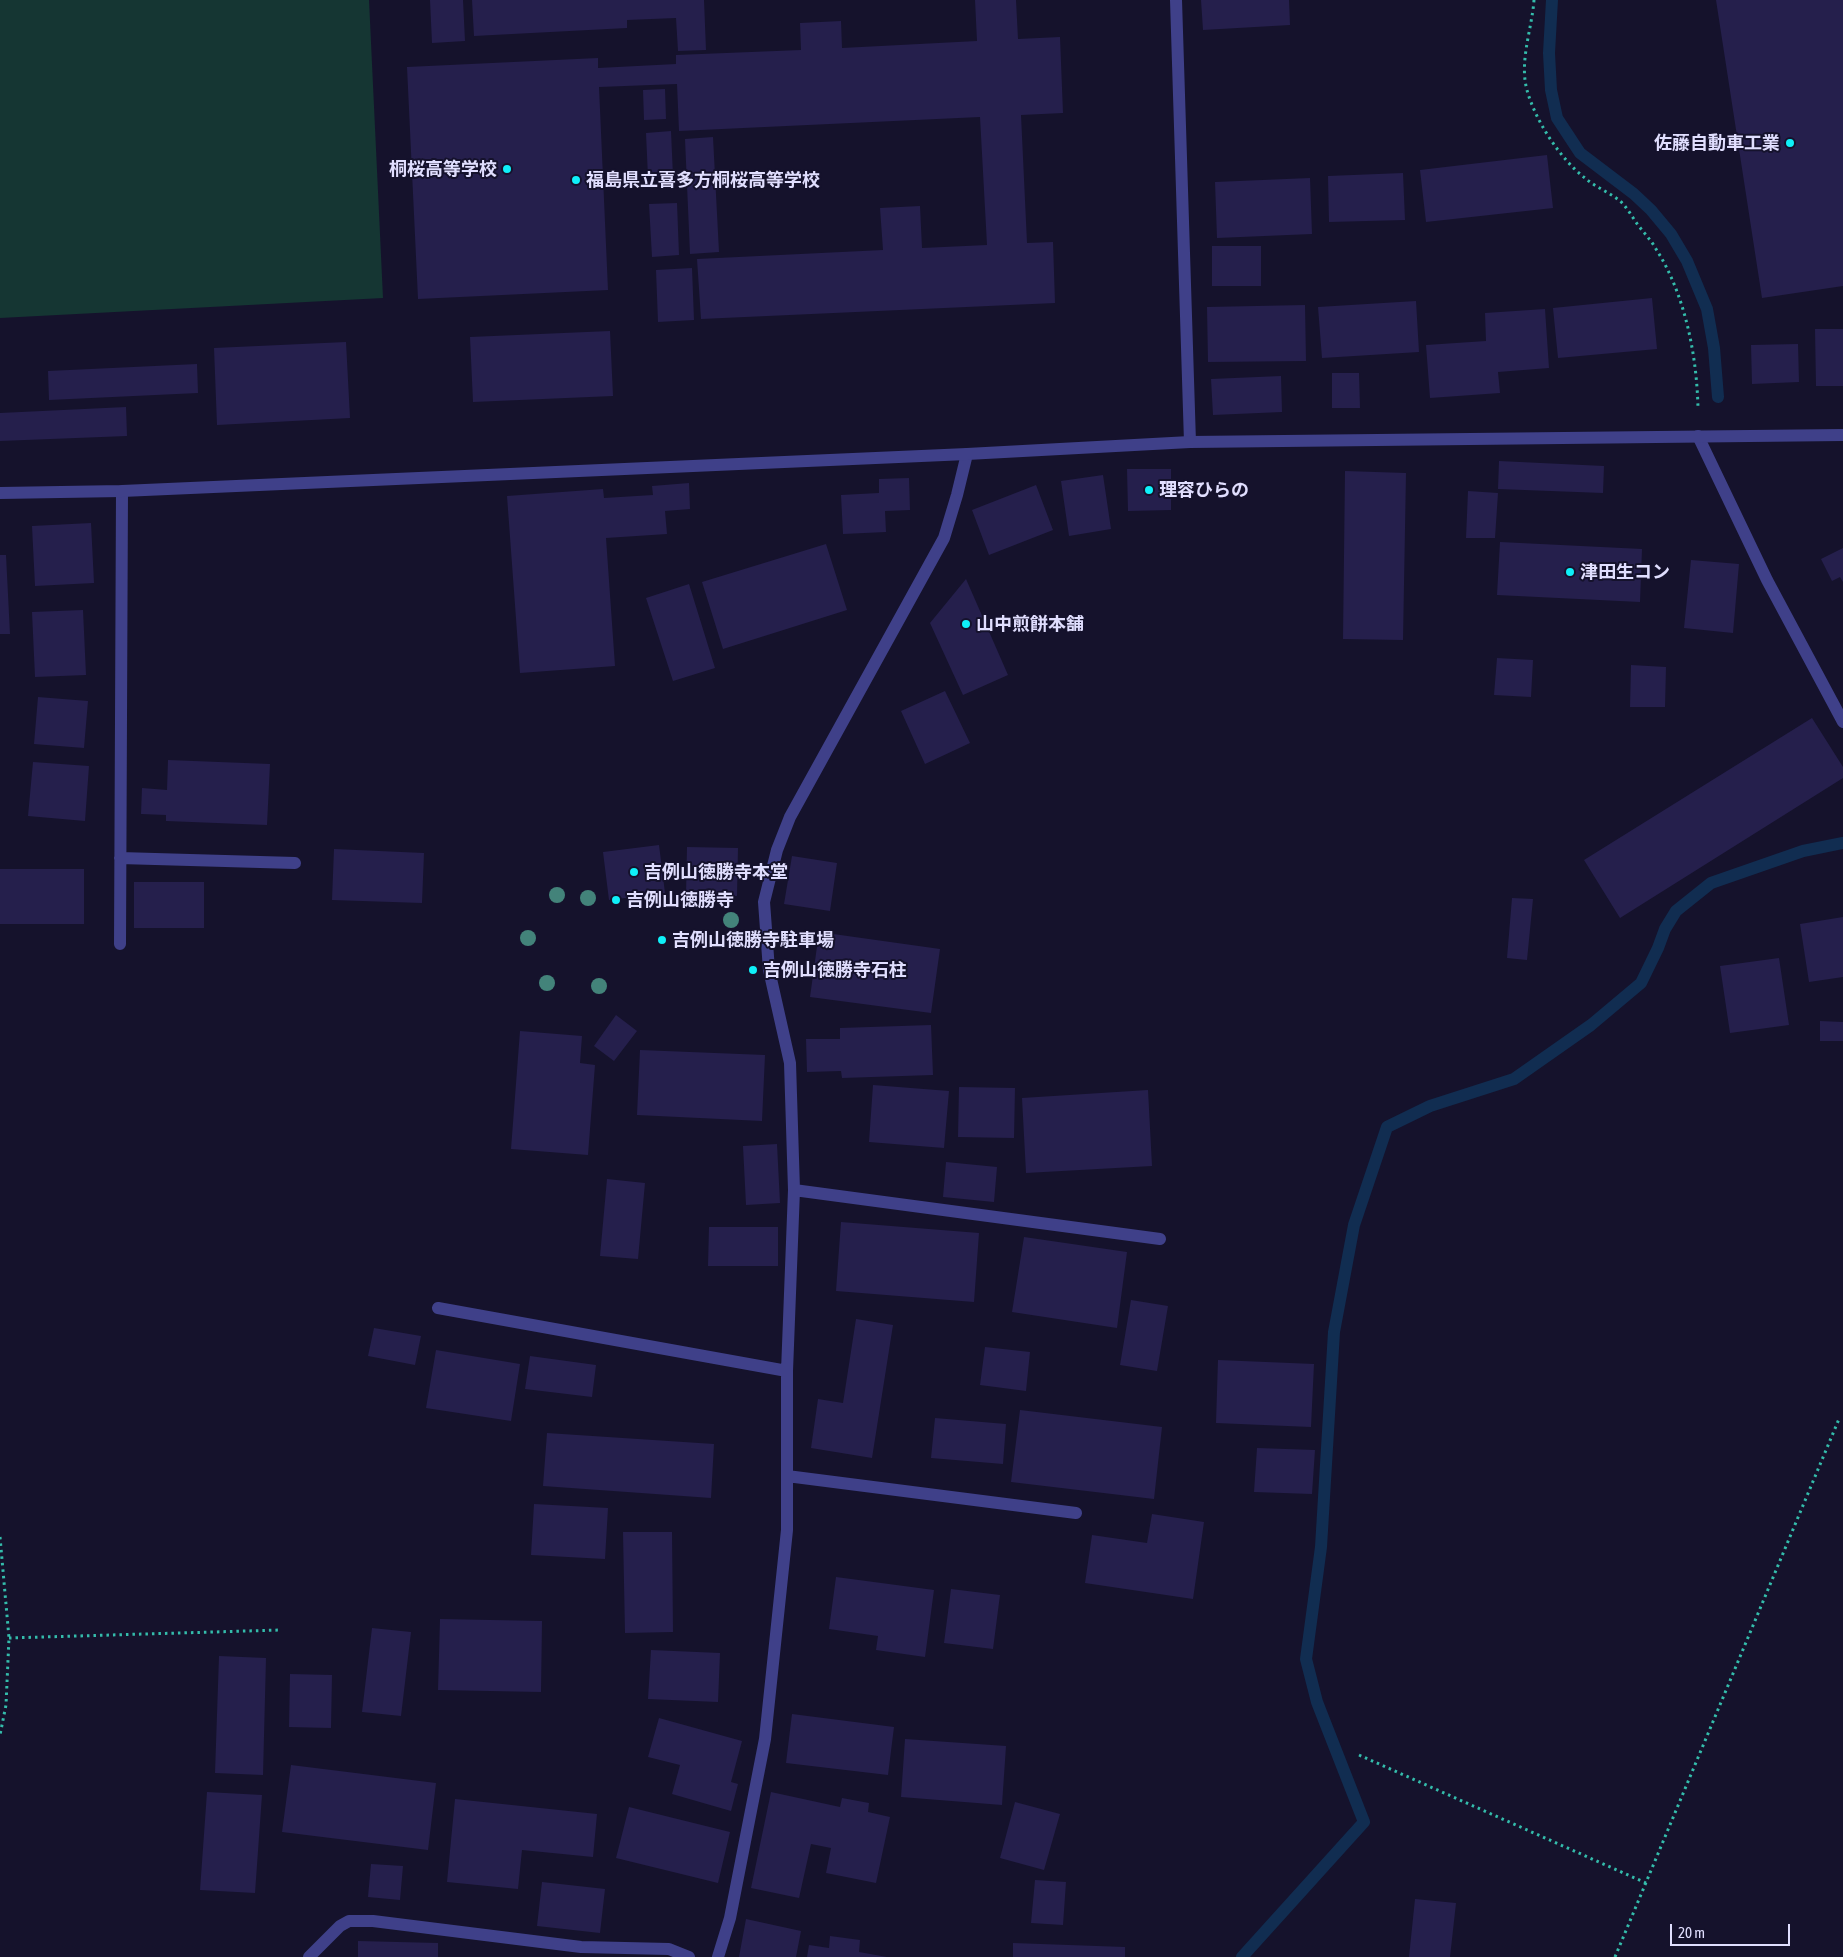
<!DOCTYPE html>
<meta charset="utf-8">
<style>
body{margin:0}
#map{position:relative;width:1843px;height:1957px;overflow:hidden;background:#15122c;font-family:"Asap Condensed",sans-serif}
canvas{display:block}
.scale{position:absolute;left:1670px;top:1924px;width:120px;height:22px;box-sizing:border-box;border:2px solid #e0defe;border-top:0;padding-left:6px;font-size:15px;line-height:18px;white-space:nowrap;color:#e0defe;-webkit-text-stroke:4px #15122c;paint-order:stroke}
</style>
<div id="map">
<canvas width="1843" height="1957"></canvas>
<div class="scale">20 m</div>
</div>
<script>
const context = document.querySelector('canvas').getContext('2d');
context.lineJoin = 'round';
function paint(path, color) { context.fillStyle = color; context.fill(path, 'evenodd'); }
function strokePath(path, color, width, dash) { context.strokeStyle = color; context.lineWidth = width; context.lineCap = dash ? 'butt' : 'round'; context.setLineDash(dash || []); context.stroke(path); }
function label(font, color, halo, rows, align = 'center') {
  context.font = font + ' "Asap Condensed","Noto Sans JP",sans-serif'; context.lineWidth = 4; context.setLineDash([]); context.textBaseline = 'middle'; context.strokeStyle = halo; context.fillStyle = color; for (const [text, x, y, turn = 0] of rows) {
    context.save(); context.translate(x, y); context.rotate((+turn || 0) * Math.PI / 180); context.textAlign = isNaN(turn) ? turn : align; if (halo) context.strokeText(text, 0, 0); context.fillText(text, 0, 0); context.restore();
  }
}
const green = new Path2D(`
 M0 0H369L383 298 0 318Z`);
const stream = new Path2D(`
 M1552 0 1549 53 1551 90 1557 118 1580 153 1634 194 1651 210 1671 234 1687 261 1707 309 1714 348 1718 397
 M1242 1957 1364 1822 1317 1702 1306 1659 1321 1547 1334 1332 1354 1225 1387 1127 1430 1106 1514 1079 1591 1025 1641 983 1658 948 1665 929 1676 911 1711 883 1803 851 1843 843`);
const building = new Path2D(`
 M430 0H463L465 41 432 43Z
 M472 0H704L706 50 678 51 676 18 627 20V28L474 36Z
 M975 0H1016L1018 39 1060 37 1063 113 1021 115 1027 243 1053 242 1055 303 701 319 697 259 883 250 880 208 920 206 922 248 987 245 980 117 679 131 677 84 599 87 608 290 418 299 407 67 598 58V68L676 64V55L801 50 800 23 841 21 842 48 977 41Z
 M1201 0H1289L1290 25 1203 30Z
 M1716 0H1843V286L1762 298Z
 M665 89 666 119 644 120 643 90Z
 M671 131 673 176 648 177 646 133Z
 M713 137 719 252 690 254 685 139Z
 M1547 155 1553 208 1426 222 1420 170Z
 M1403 173 1405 220 1329 222 1328 176Z
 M1310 178 1312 234 1217 238 1215 182Z
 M677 203 679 255 652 257 649 204Z
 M1212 246H1261V286H1212Z
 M692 268 694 320 658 322 656 270Z
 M1652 298 1657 349 1558 358 1553 308Z
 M1416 301 1419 352 1322 358 1318 307Z
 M1305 305 1306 361 1208 362 1207 307Z
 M1545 309 1549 368 1498 372 1500 393 1430 398 1426 345 1486 341 1485 313Z
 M1815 329H1843V386H1816Z
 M610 331 613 396 473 402 470 337Z
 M346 342 350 418 217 425 214 348Z
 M1798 344 1799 382 1752 384 1751 345Z
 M197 364 198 393 49 400 48 371Z
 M1332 373H1359L1360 408H1332Z
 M1281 376 1282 412 1213 415 1211 379Z
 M126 407 127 436 0 441V413Z
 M1499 461 1604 466 1603 493 1498 489Z
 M1127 469H1171V510L1128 511Z
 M1345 471 1406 473 1403 640 1343 639Z
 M1103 475 1111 529 1069 536 1061 481Z
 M909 478 910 510 885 511 886 532 843 534 841 495 879 493V479Z
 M689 483 690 509 665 511 667 534 606 538 615 666 520 673 507 496 603 489 604 498 653 495 652 486Z
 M1036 485 1053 530 989 555 972 510Z
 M1468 491 1498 493 1495 538H1466Z
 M91 523 94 583 35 586 32 526Z
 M1500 542 1642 549 1640 602 1497 595Z
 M826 544 847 610 723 649 702 582Z
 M1843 548V582L1840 577 1832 581 1821 559Z
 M0 555H6L10 634H0Z
 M1691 560 1739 564 1733 633 1684 628Z
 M966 579 1008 675 963 695 930 623Z
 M689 584 715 668 673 681 646 598Z
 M83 610 86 675 35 677 32 612Z
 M1497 658 1533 660 1531 697 1494 695Z
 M1631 665 1666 667 1665 707H1630Z
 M945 691 970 743 925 764 901 711Z
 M38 697 88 701 84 748 34 744Z
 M1812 718 1843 767V778L1620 918 1584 860Z
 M168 760 270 764 267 825 166 821V815L141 814 142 788 167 790Z
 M33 762 89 766 85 821 28 816Z
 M659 845 665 893 609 900 603 852Z
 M687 847 738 848 737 896 686 895Z
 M334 849 424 853 422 903 332 900Z
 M792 856 837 863 830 911 784 904Z
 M0 869H84V924H0Z
 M134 882H204V928H134Z
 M1512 898 1533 899 1527 960 1507 958Z
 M1843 917V977L1809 982 1800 924Z
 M819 932 940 949 931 1013 810 997Z
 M1779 958 1789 1025 1730 1033 1720 966Z
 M616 1015 637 1031 614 1061 594 1046Z
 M1820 1021 1843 1022V1041H1820Z
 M931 1025 933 1075 842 1078 841 1071 807 1072 806 1039H840V1028Z
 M520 1031 582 1036 580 1063 595 1065 588 1155 511 1149Z
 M640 1050 765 1055 762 1121 637 1115Z
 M873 1085 949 1091 944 1148 869 1142Z
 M959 1087 1015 1088 1014 1138 958 1137Z
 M1148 1090 1152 1166 1026 1173 1022 1098Z
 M777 1144 780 1203 746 1205 743 1146Z
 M946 1162 997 1167 994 1202 943 1197Z
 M607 1179 645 1183 638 1259 600 1256Z
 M841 1222 979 1233 974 1302 836 1291Z
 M709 1227H778V1266H708Z
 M1024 1237 1127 1252 1117 1328 1012 1312Z
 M1131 1300 1168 1306 1157 1371 1120 1365Z
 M856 1319 893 1325 872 1458 811 1448 818 1399 843 1403Z
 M374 1328 421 1336 415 1365 368 1356Z
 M985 1347 1030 1352 1026 1391 980 1385Z
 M436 1350 520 1364 511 1421 426 1408Z
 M530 1356 596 1365 592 1397 525 1389Z
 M1218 1360 1314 1364 1311 1427 1216 1423Z
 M1020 1410 1162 1427 1154 1499 1011 1482Z
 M935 1418 1006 1424 1003 1464 931 1458Z
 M547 1433 714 1444 711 1498 543 1486Z
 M1257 1448 1315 1450 1312 1494 1254 1492Z
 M534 1504 608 1508 605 1559 531 1555Z
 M1152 1514 1204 1522 1193 1599 1085 1583 1092 1535 1147 1543Z
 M623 1532H672L673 1632 625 1633Z
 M836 1577 934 1590 925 1657 876 1650 878 1636 829 1629Z
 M951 1589 1000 1595 993 1649 944 1643Z
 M440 1619 542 1621 541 1692 438 1690Z
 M372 1628 411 1632 401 1716 362 1712Z
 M651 1650 720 1653 718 1702 648 1699Z
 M219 1656 266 1658 263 1775 215 1773Z
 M290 1674 332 1675 331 1728 289 1727Z
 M792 1714 894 1727 888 1775 786 1763Z
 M659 1718 742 1741 731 1782 738 1784 731 1811 672 1794 680 1765 648 1757Z
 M905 1739 1006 1746 1002 1805 901 1797Z
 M291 1765 436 1783 428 1850 282 1832Z
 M207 1792 262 1795 255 1893 200 1890Z
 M771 1792 840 1807 842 1798 869 1803 868 1812 890 1817 876 1883 826 1873 831 1848 811 1844 799 1898 751 1888Z
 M455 1799 597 1814 593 1857 522 1850 518 1889 447 1882Z
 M1015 1802 1060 1814 1044 1870 1000 1858Z
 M629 1807 730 1832 718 1883 616 1858Z
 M371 1864 403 1866 400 1900 368 1897Z
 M1035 1880 1066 1882 1063 1925 1031 1923Z
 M542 1882 605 1889 600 1933 537 1926Z
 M1415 1899 1456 1903 1450 1957H1409Z
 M746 1919 801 1931 796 1957H739Z
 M830 1936 860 1940 859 1952 887 1957H807L809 1945 829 1948Z
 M358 1941 438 1943V1957H358Z
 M1013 1943 1125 1947V1957H1013Z`);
const path = new Path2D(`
 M1534 0C1532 29 1519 61 1527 90 1535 120 1560 159 1585 178 1595 187 1609 192 1620 201 1627 207 1632 217 1638 225 1644 233 1651 240 1656 249 1685 294 1697 356 1698 409
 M0 1537 9 1638 6 1705 0 1735
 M9 1638 281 1630
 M1359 1755 1646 1883
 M1615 1957 1839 1419`);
const minor = new Path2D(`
 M1176 0 1190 442
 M1698 436 1767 580 1843 722
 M120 858 295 863
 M120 944 122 491
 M794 1190 1160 1239
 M438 1308 787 1371
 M787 1476 1076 1513
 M309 1957 340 1926 349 1921H373L581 1947 669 1949 689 1957
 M718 1957 730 1918 765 1739 787 1530V1371L794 1190 790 1063 769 970 764 902 777 850 790 817 944 538 957 495 967 454`);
const tertiary = new Path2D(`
 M0 493 122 491 967 454 1190 442 1843 435`);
const trees = [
 [557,895],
 [588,898],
 [731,920],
 [528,938],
 [547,983],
 [599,986]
];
const markers = [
 [1790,143,5,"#0ff0f9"],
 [507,169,5,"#0ff0f9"],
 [576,180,5,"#0ff0f9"],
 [1149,490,5,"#0ff0f9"],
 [1570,572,5,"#0ff0f9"],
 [966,624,5,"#0ff0f9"],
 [634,872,5,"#0ff0f9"],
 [616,900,5,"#0ff0f9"],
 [662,940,5,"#0ff0f9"],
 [753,970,5,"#0ff0f9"]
];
const poiNames = [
 ["佐藤自動車工業",1780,143,"right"],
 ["桐桜高等学校",497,169,"right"],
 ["福島県立喜多方桐桜高等学校",586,180],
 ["理容ひらの",1159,490],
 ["津田生コン",1580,572],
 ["山中煎餅本舗",976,624],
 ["吉例山徳勝寺本堂",644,872],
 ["吉例山徳勝寺",626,900],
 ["吉例山徳勝寺駐車場",672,940],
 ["吉例山徳勝寺石柱",763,970]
];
paint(green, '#153633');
strokePath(stream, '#112d51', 12);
paint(building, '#251f4c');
strokePath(path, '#34bcab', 3, [2.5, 4]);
strokePath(minor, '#3f4089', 12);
strokePath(tertiary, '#3f4089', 12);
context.fillStyle = '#43837a';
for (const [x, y] of trees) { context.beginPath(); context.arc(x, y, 8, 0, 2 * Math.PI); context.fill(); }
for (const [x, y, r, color] of markers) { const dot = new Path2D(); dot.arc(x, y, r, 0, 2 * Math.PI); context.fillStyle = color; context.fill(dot); strokePath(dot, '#15122c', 2); }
label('bold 18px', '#e0defe', '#15122c', poiNames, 'left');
</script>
